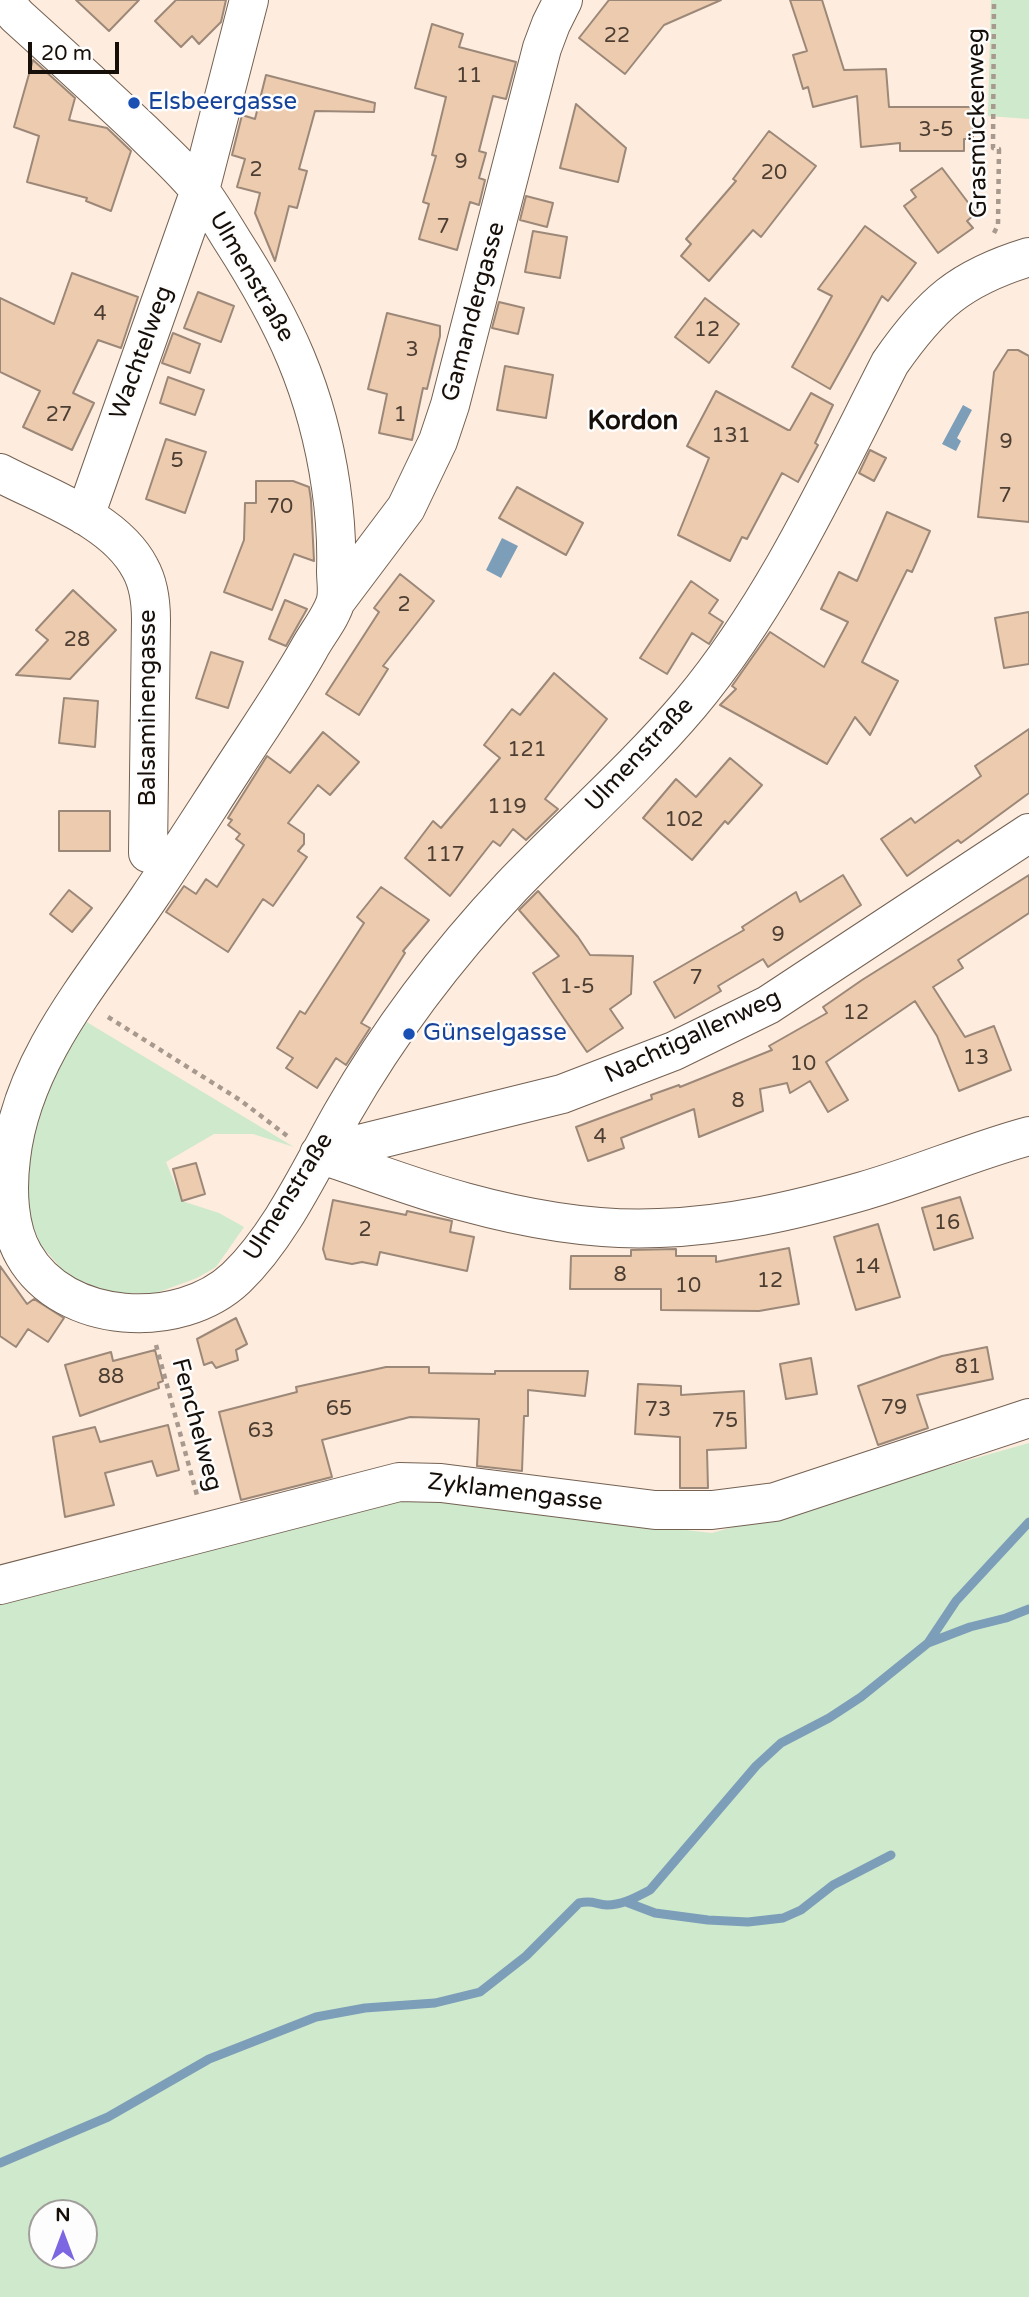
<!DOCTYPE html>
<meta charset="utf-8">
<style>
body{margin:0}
#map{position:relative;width:1029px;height:2297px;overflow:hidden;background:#feecde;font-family:"Varela Round",sans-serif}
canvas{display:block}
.north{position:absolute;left:28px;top:2199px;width:70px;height:70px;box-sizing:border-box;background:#fdfdfd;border:2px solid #a19e9b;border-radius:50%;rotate:0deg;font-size:19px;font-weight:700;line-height:28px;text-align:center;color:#160f09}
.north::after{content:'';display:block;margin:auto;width:24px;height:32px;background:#7c66e1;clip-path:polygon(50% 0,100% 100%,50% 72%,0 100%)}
.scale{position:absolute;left:28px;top:42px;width:91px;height:32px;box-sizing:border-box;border:4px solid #160f09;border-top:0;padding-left:9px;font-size:21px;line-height:24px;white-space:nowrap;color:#160f09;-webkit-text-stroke:5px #fdfdfd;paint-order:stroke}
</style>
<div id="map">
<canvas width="1029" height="2297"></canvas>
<div class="north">N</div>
<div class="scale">20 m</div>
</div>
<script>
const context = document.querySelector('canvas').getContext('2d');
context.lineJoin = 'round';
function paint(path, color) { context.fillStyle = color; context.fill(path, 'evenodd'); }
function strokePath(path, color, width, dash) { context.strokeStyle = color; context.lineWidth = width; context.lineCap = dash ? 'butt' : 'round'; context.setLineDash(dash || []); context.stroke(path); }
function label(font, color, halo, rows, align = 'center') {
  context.font = font + ' "Varela Round",sans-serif'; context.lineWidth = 5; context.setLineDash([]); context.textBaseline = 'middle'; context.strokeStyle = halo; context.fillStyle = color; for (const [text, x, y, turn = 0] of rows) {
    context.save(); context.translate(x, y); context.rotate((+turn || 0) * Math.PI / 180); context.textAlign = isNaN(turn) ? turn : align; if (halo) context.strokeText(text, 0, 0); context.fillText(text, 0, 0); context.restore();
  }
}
const green = new Path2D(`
 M991 0H1029V119L988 116Z
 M85 1021 294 1147 253 1134H214L166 1162 182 1201 219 1213 244 1227 216 1267 197 1278 156 1293H105L66 1274 40 1244 26 1207 27 1151 58 1060Z
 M1029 1443V2297H0V1599L401 1498 712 1533ZM42 2213H84V2255H42Z`);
const water = new Path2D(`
 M963 405 972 410 957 438 961 441 956 451 942 444Z
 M502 538 518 546 501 578 486 570Z`);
const stream = new Path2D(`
 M928 1643 956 1601 1029 1522
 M626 1902 655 1913 708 1920 748 1922 783 1918 801 1910 833 1885 891 1855
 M0 2163 108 2117 209 2059 316 2017 365 2008 435 2003 480 1992 526 1956 579 1903C593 1900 595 1904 607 1905 623 1905 636 1897 650 1890L756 1766 781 1743 829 1718 861 1697 928 1643 970 1627 1006 1618 1029 1609`);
const building = new Path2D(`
 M76 0H139L109 31Z
 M176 0H226L221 22 199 44 192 36 181 47 155 21Z
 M609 0H721L664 25 625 74 579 38Z
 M790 0H822L844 70 886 69 889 107H973V139H964V151H900V143L861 147 857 96 813 107 808 87 803 89 793 55 807 51Z
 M432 24 463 34 459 47 516 62 506 99 493 96 479 151 486 153 479 178 485 180 479 205 470 202 457 250 419 239 429 204 423 202 436 156 432 155 446 97 415 88Z
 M33 60 75 98 69 120 107 128 131 151 111 211 86 201 87 198 27 182 39 136 14 127Z
 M266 75 375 103 374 112 315 111 299 169 307 171 297 208 289 206 275 261 255 213 260 193 237 187 245 159 232 155 242 115 255 119Z
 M576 104 626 148 618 182 560 168Z
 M769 131 816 166 761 237 753 230 709 281 681 256 691 244 686 239 736 181 733 179Z
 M942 168 976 213 967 221 973 228 938 253 904 206 916 197 911 190Z
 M526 196 553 203 547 227 520 220Z
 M865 226 916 263 888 301 882 296 830 389 792 367 832 296 818 289Z
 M533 231 567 237 560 278 525 272Z
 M72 273 138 297 121 348 98 340 73 393 94 403 72 450 23 427 40 391 0 372V298L54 324Z
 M198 292 234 306 221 342 184 328Z
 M705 298 739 324 709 363 675 337Z
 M499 302 524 308 518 334 492 328Z
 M387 313 440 326V336L427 389 423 388 412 440 379 433 387 394 368 389Z
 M173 333 200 344 190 373 162 363Z
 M1008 350H1018L1029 356V522L978 517 994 372Z
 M505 366 553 375 546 418 497 410Z
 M168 377 204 390 195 415 160 403Z
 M716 391 788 430H790L811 393 833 405 815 443 818 445 798 482 782 473 747 539 742 537 730 561 678 535 709 458 687 446Z
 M166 439 206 452 185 513 146 499Z
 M870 450 886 458 874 481 859 473Z
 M256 481H293L309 487 311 500 314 561 294 554 272 610 224 592 244 540 245 503H256Z
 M517 487 583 523 566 555 499 518Z
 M887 512 930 531 912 572 907 570 862 662 898 681 870 735 855 717 827 764 720 705 736 689 732 686 770 632 824 667 848 622 821 609 839 572 857 581Z
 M400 574 434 601 383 666 388 669 359 715 326 694 379 612 374 608Z
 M691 581 718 600 709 613 723 622 709 644 692 633 667 674 640 658Z
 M73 590 116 630 70 679 16 675 48 640 36 630Z
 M285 600 307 609 286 646 269 639Z
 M1029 612V664L1004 668 995 618Z
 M211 652 243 662 228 708 196 698Z
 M554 673 607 719 545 799 558 809 526 840 513 829 500 846 493 841 450 896 405 858 433 821 441 828 500 758 484 745 512 709 520 715Z
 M64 698 98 701 95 747 59 743Z
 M1029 729V793L961 843 958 840 907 876 881 839 911 818 915 823 981 776 975 766Z
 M323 732 359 762 330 795 318 785 288 823 304 834V844L298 851 307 857 273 906 263 899 228 952 166 912 184 886 196 894 206 879 217 887 244 845 236 839 240 834 228 825 232 820 228 818 267 756 290 773Z
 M730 758 762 785 728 824 725 821 692 860 643 818 676 779 696 797Z
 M59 811H110V851H59Z
 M843 875 861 905 768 967 763 959 718 986 721 991 675 1018 654 982 744 930 742 927 796 892 800 902Z
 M1029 875V913L958 960 963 968 933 987 965 1037 994 1026 1011 1070 959 1091 937 1036 915 1001 826 1062 848 1100 828 1112 810 1081 790 1093 787 1083 760 1089 763 1111 699 1137 694 1109 621 1138 624 1148 588 1161 576 1127 652 1099 651 1095 679 1085 680 1087 772 1050 769 1046 827 1013 823 1007 862 980Z
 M381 887 429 920 403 951 405 953 361 1023 370 1028 346 1065 336 1058 317 1088 286 1068 293 1058 277 1048 300 1011 305 1014 364 923 357 917Z
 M69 890 92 908 72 932 50 914Z
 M538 891 578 937 590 955 633 956 631 994 610 1009 623 1028 587 1052 533 973 559 956 519 910Z
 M196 1163 205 1194 182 1201 173 1169Z
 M960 1197 973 1238 934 1250 922 1208Z
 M333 1200 406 1215 407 1211 452 1221 450 1232 474 1237 467 1271 380 1252 377 1265 362 1262 352 1264 326 1259 323 1249Z
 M878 1224 900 1297 856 1310 834 1237Z
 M789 1248 799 1304 759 1311 661 1310V1289H570L571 1256H631V1250L676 1249V1256H716V1262Z
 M0 1266 27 1304 34 1299 64 1318 48 1342 28 1329 16 1347 0 1336Z
 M236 1318 247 1344 236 1350 238 1360 216 1368 212 1362 204 1365 197 1339Z
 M987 1347 993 1379 917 1395 928 1428 878 1445 858 1386 942 1356Z
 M155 1350 163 1381 158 1383 159 1388 80 1416 65 1365 111 1352 113 1361Z
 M811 1358 817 1394 786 1399 780 1364Z
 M386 1367H429V1373L495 1374V1371H588L585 1396 528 1390V1416H524L522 1471 477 1466 479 1419 410 1417 322 1440 332 1477 241 1500 219 1412 297 1392 296 1387Z
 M638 1384 681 1386V1395L744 1391 746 1448 707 1450 708 1488H680V1437L635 1434Z
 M168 1425 179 1470 157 1476 152 1461 105 1473 114 1505 65 1517 53 1437 95 1427 100 1442Z`);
const path = new Path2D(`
 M994 233 998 225 999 149 993 148 994 0
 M108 1017 240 1100 290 1138
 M156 1345 198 1499`);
const minor = new Path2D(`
 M3 0 17 16C59 54 101 92 142 131 162 151 184 170 201 192 212 207 222 224 232 240 284 321 317 390 331 487 335 515 337 543 336 571 336 581 338 590 336 600 332 616 317 634 309 649 286 690 259 729 233 769 205 812 177 856 148 899 94 979 22 1059 11 1158 7 1189 8 1228 24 1255 64 1325 180 1331 236 1278 281 1235 312 1166 343 1112 390 1030 447 955 512 886 571 825 635 769 690 704 775 602 830 480 890 363 931 304 960 278 1029 257
 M0 473C46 497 115 520 140 568 149 584 151 603 151 620L148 853
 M85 516 200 190 249 0
 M336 601 406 508 438 441 450 405 542 48 551 24 563 0
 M319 1154 562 1094 674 1051 768 1005 1029 833
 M319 1154C368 1170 416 1189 465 1202 527 1219 595 1231 659 1228 728 1226 797 1210 863 1191 919 1175 973 1151 1029 1136
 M0 1585 399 1482 441 1483 655 1510H712L775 1502 1029 1418`);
const markers = [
 [134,103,7,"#1a4fb4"],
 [409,1034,7,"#1a4fb4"]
];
const numberNames = [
 ["22",617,36],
 ["11",469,76],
 ["3-5",936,130],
 ["9",461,162],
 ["2",256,170],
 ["20",774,173],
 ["7",443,227],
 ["4",100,314],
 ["12",707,330],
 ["3",412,350],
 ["27",59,415],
 ["1",400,415],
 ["131",731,436],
 ["9",1006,442],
 ["5",177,461],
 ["7",1005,496],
 ["70",280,507],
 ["2",404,605],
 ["28",77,640],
 ["121",527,750],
 ["119",507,807],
 ["102",684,820],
 ["117",445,855],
 ["9",778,935],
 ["7",696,978],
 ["1-5",577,987],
 ["12",856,1013],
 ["13",976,1058],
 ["10",803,1064],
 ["8",738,1101],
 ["4",600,1137],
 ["16",947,1223],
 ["2",365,1230],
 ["14",867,1267],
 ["8",620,1275],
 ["12",770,1281],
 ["10",688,1286],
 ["81",968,1367],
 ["88",111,1377],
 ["79",894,1408],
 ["65",339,1409],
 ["73",658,1410],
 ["75",725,1421],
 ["63",261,1431]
];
const transitNames = [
 ["Elsbeergasse",148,103],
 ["Günselgasse",423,1034]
];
const streetNames = [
 ["Grasmückenweg",978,123,-91],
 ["Ulmenstraße",251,277,60],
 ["Gamandergasse",474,312,-75],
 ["Wachtelweg",142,353,-70],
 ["Balsaminengasse",149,708,-90],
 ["Ulmenstraße",640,755,-47],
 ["Nachtigallenweg",693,1037,-25],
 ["Ulmenstraße",289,1197,-58],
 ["Fenchelweg",196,1425,75],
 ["Zyklamengasse",515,1493,7]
];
const neighbourhoodNames = [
 ["Kordon",633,422]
];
paint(green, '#cfe9cc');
paint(water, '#7c9eb8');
strokePath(stream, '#7c9eb8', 9);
paint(building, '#edcbaf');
strokePath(building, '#9c8878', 2);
strokePath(minor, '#746152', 40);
strokePath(path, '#a7998e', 4.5, [5, 5]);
strokePath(minor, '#fff', 38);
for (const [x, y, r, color] of markers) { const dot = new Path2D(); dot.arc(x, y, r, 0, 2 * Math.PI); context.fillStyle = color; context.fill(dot); strokePath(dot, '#fdfdfd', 2.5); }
label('21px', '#4c3e32', null, numberNames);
label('24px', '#164399', '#fdfdfd', transitNames, 'left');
label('24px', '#160f09', '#fdfdfd', streetNames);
label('bold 26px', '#160f09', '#fdfdfd', neighbourhoodNames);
</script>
